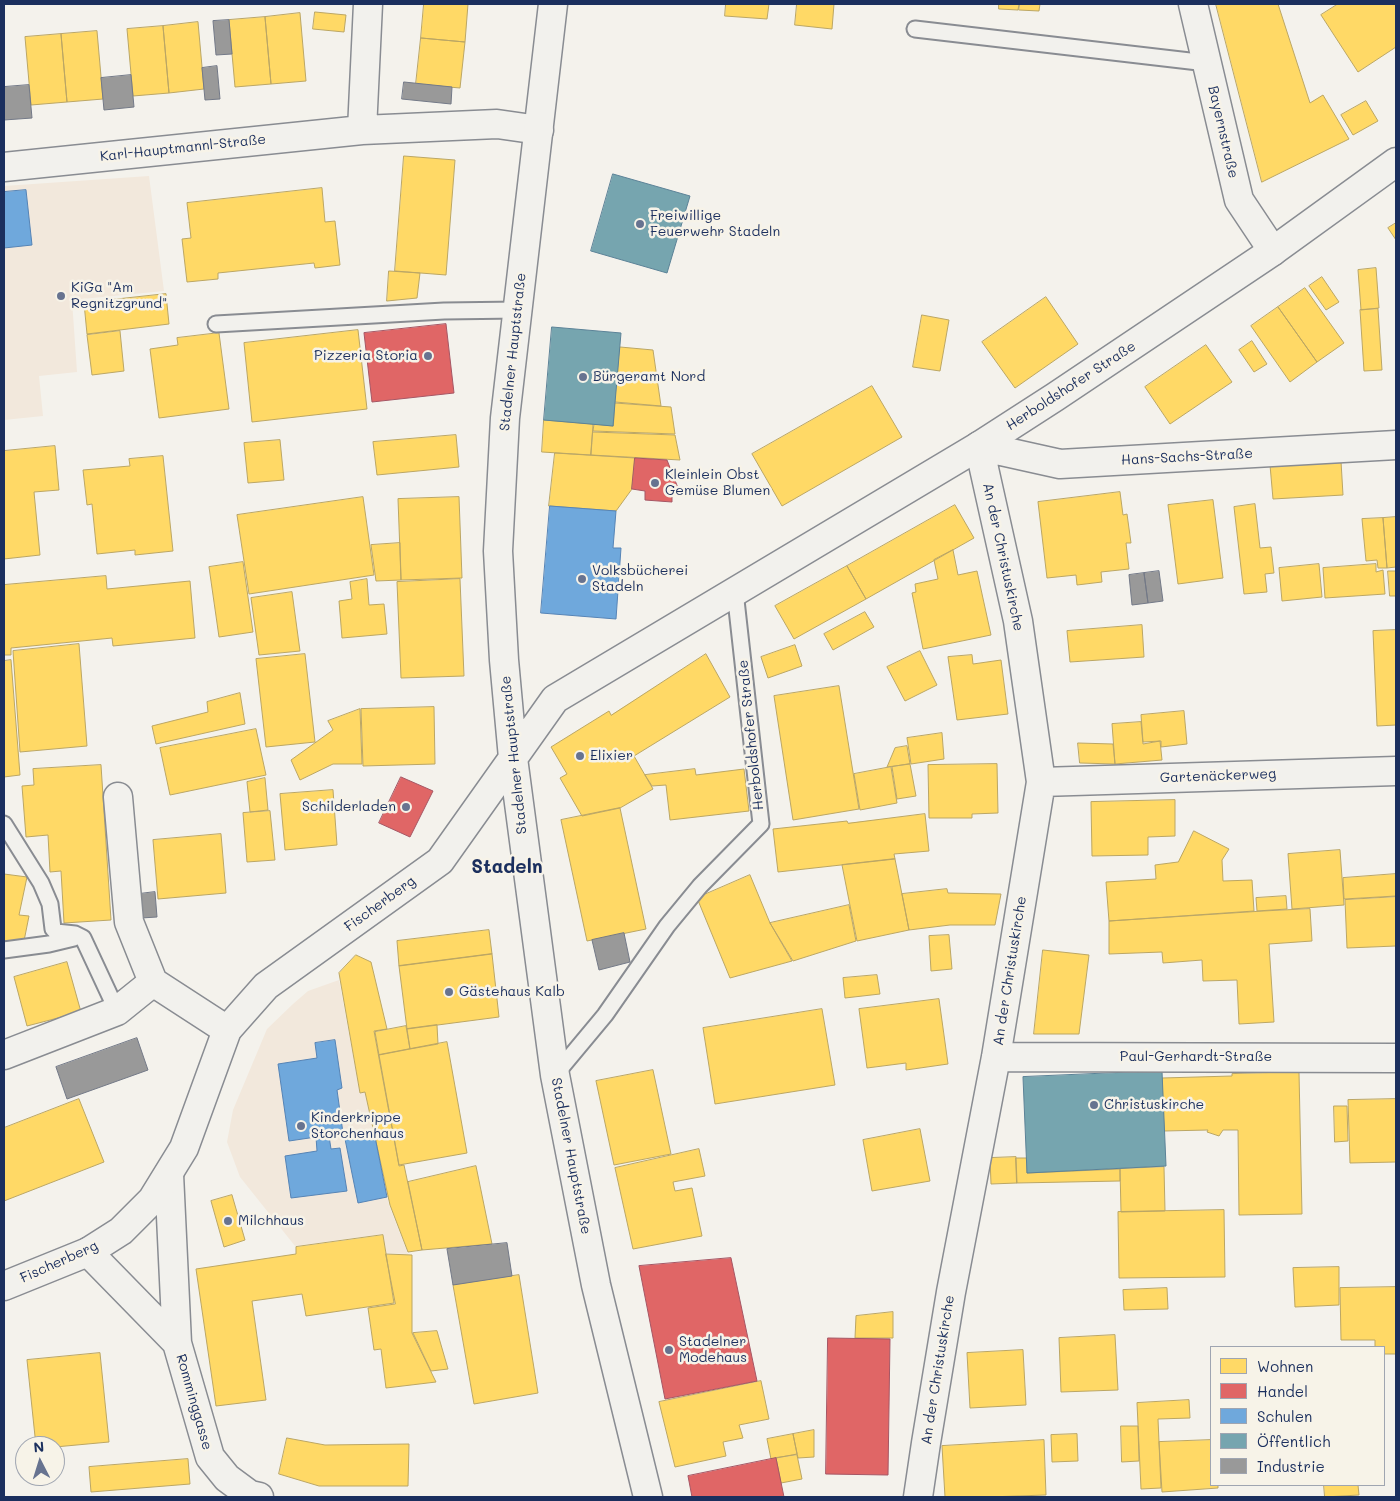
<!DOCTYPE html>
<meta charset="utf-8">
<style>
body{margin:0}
#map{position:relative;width:1400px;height:1501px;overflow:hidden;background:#f4f2ec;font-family:Mali,sans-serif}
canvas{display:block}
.frame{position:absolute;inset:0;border:5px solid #1b2f5e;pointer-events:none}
.legend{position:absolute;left:1210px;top:1346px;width:175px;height:140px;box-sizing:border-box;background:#f7f3e8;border:1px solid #9fa5b1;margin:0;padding:6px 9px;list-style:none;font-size:15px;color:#1b2f5e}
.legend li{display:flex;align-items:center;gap:10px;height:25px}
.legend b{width:25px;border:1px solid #9fa5b1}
.north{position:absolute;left:15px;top:1436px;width:50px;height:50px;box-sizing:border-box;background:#f7f3e8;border:1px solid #9fa5b1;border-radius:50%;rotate:355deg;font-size:14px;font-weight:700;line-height:20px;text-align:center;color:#1b2f5e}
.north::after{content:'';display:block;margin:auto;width:18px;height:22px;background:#677390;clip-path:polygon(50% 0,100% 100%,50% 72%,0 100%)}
</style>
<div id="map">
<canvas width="1400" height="1501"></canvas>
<div class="frame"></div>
<ul class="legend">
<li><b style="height:14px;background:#ffd966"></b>Wohnen</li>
<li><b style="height:14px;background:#e06666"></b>Handel</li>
<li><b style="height:14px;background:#6fa8dc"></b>Schulen</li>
<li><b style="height:14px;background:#76a5af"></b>Öffentlich</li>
<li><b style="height:14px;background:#999"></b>Industrie</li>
</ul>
<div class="north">N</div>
</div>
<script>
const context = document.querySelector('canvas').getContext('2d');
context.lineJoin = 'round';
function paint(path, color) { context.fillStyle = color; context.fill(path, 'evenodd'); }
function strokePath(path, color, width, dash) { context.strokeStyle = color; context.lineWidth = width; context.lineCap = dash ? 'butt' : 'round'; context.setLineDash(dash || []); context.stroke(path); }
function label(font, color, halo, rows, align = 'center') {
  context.font = font + ' Mali,sans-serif'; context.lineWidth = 5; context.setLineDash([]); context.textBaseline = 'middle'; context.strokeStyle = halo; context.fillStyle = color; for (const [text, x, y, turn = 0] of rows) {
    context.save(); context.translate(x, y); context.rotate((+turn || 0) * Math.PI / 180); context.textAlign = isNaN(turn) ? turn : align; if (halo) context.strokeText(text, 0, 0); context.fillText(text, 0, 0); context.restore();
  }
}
const built = new Path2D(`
 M149 176 164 291 72 300 77 372 39 376 43 416 4 420V186Z
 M339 980 360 1093 365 1092 389 1205 408 1254 386 1253 383 1234 295 1246 240 1177 227 1142 233 1110 267 1029 293 1004 308 991Z`);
const homes = new Path2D(`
 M424 4H468L465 42 421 38Z
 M726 4H769L767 19 725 16Z
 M797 4H834L832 29 795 25Z
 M999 4H1019L1018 10 999 9Z
 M1020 4H1040L1039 11 1019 10Z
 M1216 4H1278L1310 103 1323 95 1349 139 1262 182Z
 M1338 4H1396V47L1358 72 1321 15Z
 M315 12 346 15 344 32 313 29Z
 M300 13 306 81 271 84 265 17Z
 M265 17 271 84 235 87 229 20Z
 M198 22 204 89 169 93 163 26Z
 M163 26 169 93 133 96 127 29Z
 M97 31 103 99 67 102 61 34Z
 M61 34 67 102 31 105 25 37Z
 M421 38 465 42 460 88 416 84Z
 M1366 101 1378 121 1353 135 1341 115Z
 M404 156 455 160 446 275 395 271Z
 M322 188 325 222 335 221 340 265 315 268 314 263 218 273V279L187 282 182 239 191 238 187 203Z
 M1396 223V240L1388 228Z
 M1376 268 1379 308 1361 310 1358 270Z
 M389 271 420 273 417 298 387 301Z
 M1322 277 1339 302 1326 310 1309 286Z
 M1305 288 1344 343 1317 362 1278 307Z
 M166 294 169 324 87 334 84 303Z
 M1046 297 1078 344 1015 388 982 342Z
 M1278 307 1317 362 1290 382 1251 326Z
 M1378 309 1382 370 1364 371 1360 310Z
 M922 315 949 320 940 371 913 367Z
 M358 330 367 409 252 422 244 343Z
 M120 331 124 371 92 375 87 335Z
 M219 333 229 409 159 418 150 349 178 345 177 338Z
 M1252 341 1267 364 1254 372 1239 350Z
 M1206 345 1232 382 1170 424 1145 387Z
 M620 347 653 350 661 406 615 402Z
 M872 386 902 437 782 506 752 454Z
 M615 403 671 407 675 434 593 431 594 424 613 426Z
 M544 420 593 424 591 455 542 452Z
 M593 432 675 435 680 460 591 455Z
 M456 435 459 467 377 475 373 442Z
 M280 440 284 480 248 483 244 443Z
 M55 446 59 490 34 492 40 555 4 559V451Z
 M555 453 635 458 632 489 616 511 549 506Z
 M163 456 173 551 135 555V550L97 554 92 504 87 505 83 470 130 466 129 459Z
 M1341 461 1343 495 1273 499 1270 465Z
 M1120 492 1123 515 1127 514 1131 543H1126L1129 569 1101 572 1102 582 1077 585 1076 575 1047 578 1038 502Z
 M363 497 374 575 249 594 237 515Z
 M459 497 462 578 401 580 398 499Z
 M1213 500 1223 578 1178 584 1168 505Z
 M1255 504 1260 548 1271 547 1274 573 1265 574 1267 592 1244 594 1234 507Z
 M955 505 974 538 866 599 847 566Z
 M1396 517V567L1387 568 1383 518Z
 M1383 518 1387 568H1378L1377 560 1366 561 1362 519Z
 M400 543 401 580 376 581 371 545Z
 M953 550 958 575 977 571 991 635 923 649 912 593 916 592 915 584 938 579 934 560Z
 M243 562 253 632 219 637 209 567Z
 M1319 564 1322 597 1282 601 1279 568Z
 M1376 564V572L1383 570 1385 594 1325 598 1323 568Z
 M847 566 866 599 794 639 775 606Z
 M1388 571H1396V596H1390Z
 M106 576 107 589 190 581 195 638 113 646 112 638 11 648V655H4V585Z
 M367 579 369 605 384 604 387 634 342 638 339 601 352 599 350 582Z
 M460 579 464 676 401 678 397 582Z
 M292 592 300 651 259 655 251 598Z
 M865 612 874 627 833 650 824 634Z
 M1142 625 1144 657 1070 662 1067 631Z
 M1396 630V725L1377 726 1373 631Z
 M79 644 87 746 20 752 13 651Z
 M795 645 802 666 768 678 761 657Z
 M920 651 937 685 905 701 887 667Z
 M305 654 315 742 266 747 256 659Z
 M706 654 730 697 634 756 653 789 620 808 582 816 560 778 567 774 551 747 609 711 611 715Z
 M972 655 973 664 1001 660 1008 714 957 720 948 657Z
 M11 660 20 775 4 777V661Z
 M839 686 859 809 793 820 774 696Z
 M240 693 245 724 156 744 152 726 208 712 207 702Z
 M434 707 435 764 363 766 361 709Z
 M360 709 362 764H333L300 780 291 760 333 730 328 721Z
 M1184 711 1187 744 1161 747V741L1143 742 1141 715Z
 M1141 722 1143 744 1160 741 1162 760 1115 764 1112 724Z
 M256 729 266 775 170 795 160 748Z
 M942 733 944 759 911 764 907 738Z
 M1078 743 1113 744 1115 764 1080 763Z
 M907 746 910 764 887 767 895 748Z
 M910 764 916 796 897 799 892 767Z
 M997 764 998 813 972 814V818H929L928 765Z
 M101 765 111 920 64 923 61 871 50 872 48 835 26 837 22 786 34 785 33 769Z
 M891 767 897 803 860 810 854 774Z
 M695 769 696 775 744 769 749 811 670 820 666 785 652 786 645 775Z
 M265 778 268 810 250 812 247 782Z
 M333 790 337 845 285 850 280 794Z
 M1175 800V836L1148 837V855L1092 856 1091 802Z
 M620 808 646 929 587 941 561 820Z
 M270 811 275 860 247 862 243 813Z
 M925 814 929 851 894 854 895 859 778 872 773 829 847 821 848 823Z
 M1194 831 1229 849 1222 860 1223 881 1252 880 1254 911 1109 921 1106 882 1156 879 1155 865 1178 862Z
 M221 834 226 893 158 899 153 840Z
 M1340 850 1344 905 1292 909 1288 854Z
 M895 859 909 930 857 941 842 865Z
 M4 874 27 877 19 915 29 916 24 941H4Z
 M1396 874V896L1344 899 1343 878Z
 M750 875 770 923 792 961 730 978 697 898Z
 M947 889 948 893 1001 894 995 925H950L909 930 902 894Z
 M1286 896 1287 909 1257 911 1256 898Z
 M1396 897V946L1347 948 1345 900Z
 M849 905 856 941 793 961 770 923Z
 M1310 909 1312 941 1269 944 1274 1022 1239 1024 1237 980 1203 981 1202 960 1163 963 1162 952 1109 954V921L1263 911Z
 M489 930 492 954 399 966 397 941Z
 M949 935 952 969 931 971 929 936Z
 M1043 950 1089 955 1079 1034H1034Z
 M492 954 499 1017 407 1029 399 966Z
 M356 955 371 962 387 1029 374 1031 399 1166 404 1165 422 1250 408 1252 390 1205 365 1092 360 1093 339 973Z
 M67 962 81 1012 27 1026 14 977Z
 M877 975 880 994 845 998 843 978Z
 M939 999 948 1064 906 1070V1063L867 1068 859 1009Z
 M822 1009 835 1085 715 1104 703 1028Z
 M437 1025 438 1044 410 1049 407 1029Z
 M406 1026 410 1049 379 1055 375 1032Z
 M447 1042 467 1153 399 1165 379 1055Z
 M653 1070 671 1154 614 1165 596 1081Z
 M1299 1072 1302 1214 1239 1215 1238 1130H1223L1219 1136 1207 1132 1208 1130 1164 1131 1162 1078 1232 1076V1074Z
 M79 1099 104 1162 4 1201V1128Z
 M1396 1099V1162L1350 1163 1348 1100Z
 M1334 1106H1347L1348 1141 1335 1142Z
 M920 1129 930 1181 872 1191 863 1140Z
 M699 1149 705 1176 673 1182 675 1191 692 1188 702 1236 633 1249 615 1168Z
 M1016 1157 1017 1183 991 1184 990 1158Z
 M1016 1158H1027V1173L1120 1169V1181L1017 1183Z
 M476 1166 492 1244 422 1250 408 1182Z
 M1164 1167 1165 1211 1121 1212 1120 1169Z
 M232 1195 245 1240 224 1247 211 1201Z
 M1224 1210 1225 1277 1119 1278 1118 1212Z
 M383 1235 394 1303 306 1316 302 1294 252 1301 266 1400 216 1406 196 1269 296 1254V1247Z
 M386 1254 412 1255V1333L436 1382 386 1388 381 1349 374 1350 368 1308 395 1304Z
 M1339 1267V1305L1295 1307 1293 1268Z
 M519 1275 538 1393 474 1404 453 1285Z
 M1396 1287V1354H1384V1347H1375V1340H1341L1340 1288Z
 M1167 1288 1168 1309 1124 1310 1123 1290Z
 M893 1312V1338H855L856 1316Z
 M437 1331 448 1369 431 1371 413 1333Z
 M1115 1335 1118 1390 1061 1392 1059 1338Z
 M1023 1350 1026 1405 970 1408 967 1353Z
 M100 1353 109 1442 55 1447V1446H36L27 1360Z
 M761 1381 769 1419 739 1425 743 1438 723 1442 726 1456 675 1467 659 1402Z
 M1189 1400 1190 1418 1158 1419 1161 1488 1141 1489 1137 1403Z
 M1121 1426H1138L1139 1461 1122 1462Z
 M814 1430V1457L798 1458 793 1434Z
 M793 1434 797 1454 771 1459 767 1439Z
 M1077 1434 1078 1461 1052 1462 1051 1435Z
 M287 1438 325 1445 409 1444 408 1486H319L279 1474Z
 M1044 1440 1046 1495 988 1497H945L942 1446Z
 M1211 1440V1485H1218V1488L1162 1492 1159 1442Z
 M797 1455 802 1479 781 1483 776 1458Z
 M188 1459 190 1484 91 1492 89 1467Z
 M1324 1485H1358L1359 1495 1325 1497Z`);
const shops = new Path2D(`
 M446 324 454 393 372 402 364 333Z
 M635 458 667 460 680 493 672 494V502L645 500V491L632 489Z
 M401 777 433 791 410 837 379 823Z
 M731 1258 757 1381 665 1399 639 1266Z
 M828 1338 890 1339 888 1475 826 1474Z
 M776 1458 784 1497H692L688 1476Z`);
const schools = new Path2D(`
 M26 190 32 245 4 248V192Z
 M550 506 616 511 613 548H621L616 619 541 613Z
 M335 1040 342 1088 337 1090 343 1133 289 1141 278 1064 317 1058 315 1043Z
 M374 1132 387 1197 358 1203 345 1139Z
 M329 1136 331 1149 340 1148 347 1191 291 1198 285 1156 317 1151 316 1137Z`);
const public = new Path2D(`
 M613 174 690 196 667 273 591 251Z
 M552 327 621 333 613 426 544 420Z
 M1162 1071 1166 1166 1027 1173 1023 1077Z`);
const industry = new Path2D(`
 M229 20 232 54 216 55 213 21Z
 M217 66 220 99 205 100 202 68Z
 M131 75 134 107 104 110 101 78Z
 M404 82 452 87 451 104 402 99Z
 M29 85 32 118 4 120V87Z
 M1159 571 1163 601 1148 603 1144 573Z
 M1144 573 1148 603 1132 605 1129 575Z
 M155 892 157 917 141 918 139 894Z
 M624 933 630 962 599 970 592 940Z
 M137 1038 148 1070 67 1099 56 1067Z
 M507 1243 512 1276 453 1285 447 1249Z`);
const lane = new Path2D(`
 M915 29 1207 63
 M216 324 444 311 518 310
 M4 824 41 883 50 904 53 929 56 932 75 934 83 938 117 1011
 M4 950 49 944 74 938
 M555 1075 605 1015 667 926 700 886 761 824 735 591`);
const street = new Path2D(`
 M1193 4 1239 200 1273 251
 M362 130 368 4
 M4 167 362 130 497 124 539 130
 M1041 782 1396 771
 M118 797 129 922 153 982
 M4 1055 117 1011 153 982 227 1030
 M996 1057 1396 1058
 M169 1174 177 1343
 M88 1252 177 1343 210 1457 227 1478 250 1495 259 1497
 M918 1497 926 1443 951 1292 996 1057 1041 782 1018 621 979 446 1060 464 1396 445`);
const secondary = new Path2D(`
 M553 4 505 418 498 551 504 660 513 758 555 1075 596 1285 648 1497
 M4 1286 88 1252 121 1231 152 1200 184 1148 227 1030 266 986 440 861 555 699 979 446 1055 397 1273 251 1396 162`);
const markers = [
 [640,224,5,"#677390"],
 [61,296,5,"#677390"],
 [428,356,5,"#677390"],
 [583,377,5,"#677390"],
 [655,483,5,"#677390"],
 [582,579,5,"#677390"],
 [580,756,5,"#677390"],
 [406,807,5,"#677390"],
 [449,992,5,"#677390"],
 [1094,1105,5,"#677390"],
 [301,1126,5,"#677390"],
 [228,1221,5,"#677390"],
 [669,1350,5,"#677390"]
];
const streetNames = [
 ["Bayernstraße",1223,132,77],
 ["Karl-Hauptmannl-Straße",183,148,-6],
 ["Stadelner Hauptstraße",513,352,-84],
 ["Herboldshofer Straße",1071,386,-33],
 ["Hans-Sachs-Straße",1187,457,-3],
 ["An der Christuskirche",1003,557,78],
 ["Herboldshofer Straße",751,735,-96],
 ["Stadelner Hauptstraße",514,755,-96],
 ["Gartenäckerweg",1218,776,-2],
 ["Fischerberg",380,904,-36],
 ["An der Christuskirche",1010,971,-81],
 ["Paul-Gerhardt-Straße",1196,1057],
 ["Stadelner Hauptstraße",571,1156,79],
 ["Fischerberg",59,1262,-24],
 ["An der Christuskirche",938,1370,-81],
 ["Romminggasse",194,1402,74]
];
const poiNames = [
 ["Freiwillige",650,216],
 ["Feuerwehr Stadeln",650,232],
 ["KiGa \"Am",71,288],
 ["Regnitzgrund\"",71,304],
 ["Pizzeria Storia",418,356,"right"],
 ["Bürgeramt Nord",593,377],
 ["Kleinlein Obst",665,475],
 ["Gemüse Blumen",665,491],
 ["Volksbücherei",592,571],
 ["Stadeln",592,587],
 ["Elixier",590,756],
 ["Schilderladen",396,807,"right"],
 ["Gästehaus Kalb",459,992],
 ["Christuskirche",1104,1105],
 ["Kinderkrippe",311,1118],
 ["Storchenhaus",311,1134],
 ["Milchhaus",238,1221],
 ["Stadelner",679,1342],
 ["Modehaus",679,1358]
];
const districtNames = [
 ["Stadeln",507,867]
];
paint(built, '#f2e8dc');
paint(homes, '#ffd966');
strokePath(homes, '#bba664', 1);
paint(shops, '#e06666');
strokePath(shops, '#a55664', 1);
paint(schools, '#6fa8dc');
strokePath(schools, '#5684b6', 1);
paint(public, '#76a5af');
strokePath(public, '#5b8297', 1);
paint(industry, '#999');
strokePath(industry, '#737987', 1);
strokePath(lane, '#898c92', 19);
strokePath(street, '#898c92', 31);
strokePath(secondary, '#898c92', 31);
strokePath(lane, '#f2f1ed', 15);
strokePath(street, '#f2f1ed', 28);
strokePath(secondary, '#f2f1ed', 28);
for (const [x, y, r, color] of markers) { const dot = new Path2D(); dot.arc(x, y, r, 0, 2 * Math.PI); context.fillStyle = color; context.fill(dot); strokePath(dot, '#f7f3e8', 2); }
label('14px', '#1b2f5e', '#f7f3e8', streetNames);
label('14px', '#1b2f5e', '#f7f3e8', poiNames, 'left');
label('bold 19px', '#1b2f5e', '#f7f3e8', districtNames);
</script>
